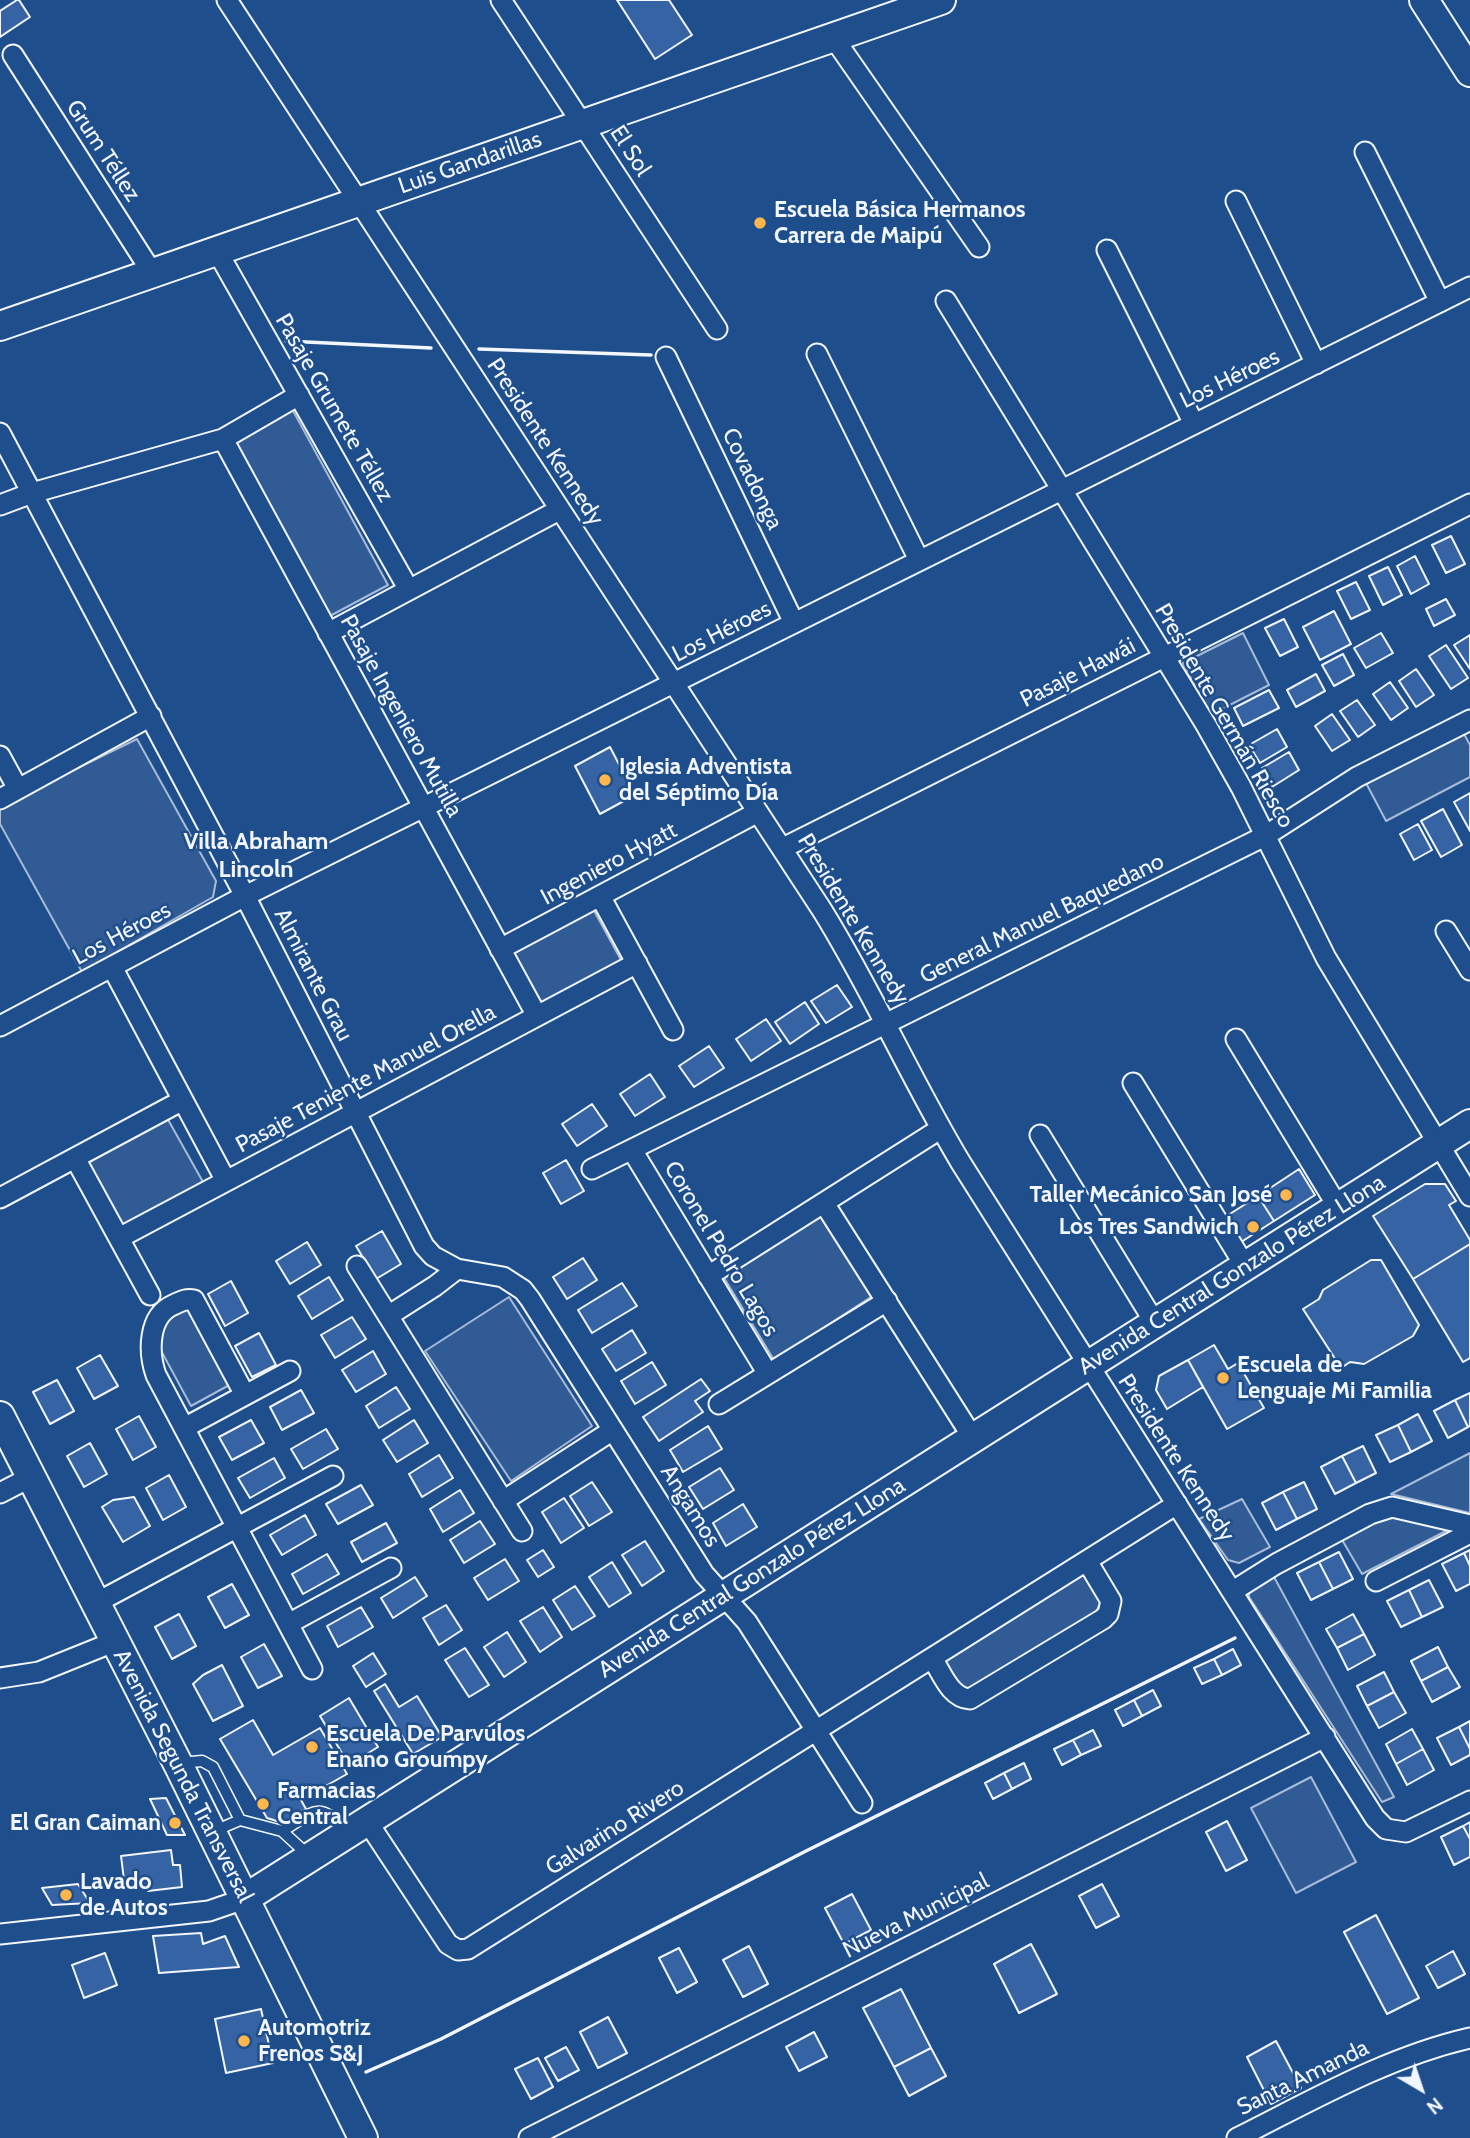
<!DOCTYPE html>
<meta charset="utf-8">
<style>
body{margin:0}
#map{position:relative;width:1470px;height:2138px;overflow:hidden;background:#1f4e8c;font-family:Cabin,sans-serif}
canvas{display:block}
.north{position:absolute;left:1386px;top:2054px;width:70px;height:70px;-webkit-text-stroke:5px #1f4e8c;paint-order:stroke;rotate:141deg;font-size:19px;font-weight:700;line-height:28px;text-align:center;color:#f2f6ff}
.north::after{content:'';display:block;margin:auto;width:24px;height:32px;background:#f2f6ff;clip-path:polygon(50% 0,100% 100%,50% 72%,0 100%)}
</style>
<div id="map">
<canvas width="1470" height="2138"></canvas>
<div class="north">N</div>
</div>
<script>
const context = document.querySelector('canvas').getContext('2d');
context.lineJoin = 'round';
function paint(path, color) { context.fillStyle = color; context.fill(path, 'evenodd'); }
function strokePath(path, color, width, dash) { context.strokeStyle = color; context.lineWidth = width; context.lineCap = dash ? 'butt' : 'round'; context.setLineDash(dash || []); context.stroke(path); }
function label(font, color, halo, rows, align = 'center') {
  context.font = font + ' Cabin,sans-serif'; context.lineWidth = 5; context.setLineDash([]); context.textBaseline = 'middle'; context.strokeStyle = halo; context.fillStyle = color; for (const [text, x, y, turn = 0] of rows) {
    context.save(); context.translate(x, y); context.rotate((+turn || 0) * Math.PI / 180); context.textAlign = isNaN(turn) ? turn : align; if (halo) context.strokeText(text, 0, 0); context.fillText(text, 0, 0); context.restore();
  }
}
const green = new Path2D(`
 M291 407 388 585 328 617 230 444Z
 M1243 633 1269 685 1210 715 1183 663Z
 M1463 732 1470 745V777L1386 821 1366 783Z
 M137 739 216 881 213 897 82 972 0 824V806Z
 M592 907 621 960 537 1006 506 953Z
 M166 1116 203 1182 124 1227 87 1161Z
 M820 1211 874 1295 774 1360 721 1273Z
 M509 1297 592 1426 511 1481 425 1351Z
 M189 1303 233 1383 191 1406 158 1345 165 1316Z
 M1470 1453V1513L1391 1494Z
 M1242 1499 1270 1547 1239 1563 1228 1560 1199 1519Z
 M1379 1516 1400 1517 1448 1530 1362 1574 1341 1538Z
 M1075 1575H1087L1102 1597 1095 1616 973 1692 962 1689 945 1664 950 1651Z
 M1274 1577 1394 1797 1382 1802 1249 1597V1589Z
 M1311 1777 1356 1862 1296 1893 1251 1808Z`);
const building = new Path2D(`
 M17 0H19L30 17 0 37V11Z
 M617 0H669L692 35 655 59Z
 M1451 536 1465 564 1446 573 1432 545Z
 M1415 556 1429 584 1411 594 1397 566Z
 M1388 567 1402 595 1383 605 1369 576Z
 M1356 582 1370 610 1351 619 1337 591Z
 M1446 599 1455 615 1434 626 1426 609Z
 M1334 611 1351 644 1320 660 1303 627Z
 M1284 619 1298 647 1280 656 1265 628Z
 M1381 633 1393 653 1366 668 1354 648Z
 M1470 635V669L1454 645Z
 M1446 645 1468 678 1451 689 1429 656Z
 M1343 654 1354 675 1334 686 1322 665Z
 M1416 669 1434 695 1416 707 1399 681Z
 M1316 674 1325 691 1296 707 1287 690Z
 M1390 682 1408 708 1391 720 1373 694Z
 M1269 690 1279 708 1243 726 1234 708Z
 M1357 700 1375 725 1358 737 1340 711Z
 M1332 714 1350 740 1332 751 1315 726Z
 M1277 729 1287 747 1260 763 1249 745Z
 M610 747 635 795 600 814 575 766Z
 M1289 752 1299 770 1272 787 1262 768Z
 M1470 793V831L1454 802Z
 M1443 809 1462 845 1441 857 1421 821Z
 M1418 824 1432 850 1414 860 1400 834Z
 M837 985 852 1007 826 1023 811 1001Z
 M805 1002 819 1024 790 1044 775 1022Z
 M766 1019 781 1041 751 1061 736 1039Z
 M709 1046 724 1068 694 1087 679 1066Z
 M650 1074 665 1097 635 1116 620 1094Z
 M592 1104 607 1126 577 1146 562 1124Z
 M566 1160 584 1191 561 1204 543 1173Z
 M1299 1169 1315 1195 1274 1221 1258 1196Z
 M1425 1184H1445L1456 1201 1449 1205 1470 1240V1244L1413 1279 1373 1216Z
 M1258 1196 1274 1221 1238 1244 1222 1219Z
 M382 1231 401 1264 376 1279 356 1246Z
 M307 1242 321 1265 290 1284 276 1261Z
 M1470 1244V1358L1463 1362 1413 1279Z
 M583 1258 597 1280 567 1299 553 1277Z
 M1371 1260H1381L1419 1325 1413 1336 1364 1364 1350 1362 1341 1368 1303 1309 1319 1299 1323 1290Z
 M329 1277 343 1300 312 1319 298 1296Z
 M231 1281 248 1313 225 1326 208 1294Z
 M622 1283 637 1306 592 1333 578 1310Z
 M352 1317 366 1339 335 1358 321 1335Z
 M632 1330 646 1353 616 1371 602 1349Z
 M259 1333 276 1365 252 1377 235 1346Z
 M1214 1345 1228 1369 1238 1363 1264 1408 1227 1429 1188 1360Z
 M373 1351 386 1374 356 1392 342 1370Z
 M100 1355 118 1386 94 1399 77 1368Z
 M1188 1360 1203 1387 1167 1409 1156 1390 1159 1376Z
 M652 1362 666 1385 635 1404 621 1381Z
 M701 1379 710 1391 695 1401 703 1412 659 1441 643 1417Z
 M57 1380 74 1411 50 1424 33 1392Z
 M396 1387 410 1409 379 1428 366 1406Z
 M301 1390 314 1413 282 1430 270 1407Z
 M1470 1393V1426L1468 1427 1455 1400Z
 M1455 1400 1468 1427 1448 1438 1434 1411Z
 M1418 1414 1432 1441 1411 1452 1398 1425Z
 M139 1416 156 1447 133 1460 116 1429Z
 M251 1420 264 1443 232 1460 219 1437Z
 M414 1420 428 1443 397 1462 383 1440Z
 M1398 1425 1411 1452 1390 1462 1376 1435Z
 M708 1426 722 1449 683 1472 670 1450Z
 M326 1429 338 1449 303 1469 291 1449Z
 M90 1443 107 1474 84 1487 67 1456Z
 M1363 1446 1376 1473 1356 1483 1342 1456Z
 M439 1455 453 1478 422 1497 409 1474Z
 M1342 1456 1356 1483 1335 1494 1321 1467Z
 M274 1458 285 1478 250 1498 238 1478Z
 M720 1468 734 1490 703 1509 689 1487Z
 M169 1475 186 1507 163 1520 146 1488Z
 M592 1482 612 1512 589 1526 570 1496Z
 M1304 1482 1317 1509 1297 1519 1283 1492Z
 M361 1485 373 1505 338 1524 326 1504Z
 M460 1490 474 1513 443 1532 430 1509Z
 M1283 1492 1297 1519 1276 1530 1262 1503Z
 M134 1497 150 1526 123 1542 102 1507 113 1500Z
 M564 1498 584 1528 561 1543 542 1512Z
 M743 1504 757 1527 726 1546 713 1523Z
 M305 1515 316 1535 282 1555 270 1535Z
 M480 1521 495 1544 464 1563 450 1540Z
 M386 1523 397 1543 362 1562 351 1542Z
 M645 1541 664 1571 642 1586 622 1555Z
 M543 1550 554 1567 538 1577 527 1560Z
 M1470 1550V1566L1464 1553Z
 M1339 1552 1353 1579 1333 1589 1319 1562Z
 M1464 1553 1470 1566V1584L1456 1591 1442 1564Z
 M327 1554 339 1574 303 1594 292 1574Z
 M505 1559 519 1581 488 1600 474 1578Z
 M612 1562 631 1593 609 1607 589 1577Z
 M1319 1562 1333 1589 1311 1600 1297 1573Z
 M415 1577 427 1596 393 1618 381 1598Z
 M1429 1580 1443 1607 1422 1617 1409 1590Z
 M232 1584 249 1615 225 1628 208 1597Z
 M575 1586 595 1616 572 1630 553 1600Z
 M1409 1590 1422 1617 1401 1627 1387 1601Z
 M446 1605 462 1630 439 1645 423 1618Z
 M361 1607 373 1627 338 1647 327 1626Z
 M543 1607 562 1637 540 1652 520 1621Z
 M179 1614 196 1646 172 1659 155 1627Z
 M1353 1614 1364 1634 1337 1648 1326 1629Z
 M507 1632 526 1662 504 1677 484 1647Z
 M1364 1634 1375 1655 1348 1670 1337 1648Z
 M264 1644 282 1676 258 1688 241 1657Z
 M1438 1647 1448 1667 1421 1681 1411 1661Z
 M465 1648 489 1685 469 1697 445 1660Z
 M1233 1649 1241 1665 1222 1675 1214 1659Z
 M373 1653 386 1674 366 1687 353 1666Z
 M1214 1659 1222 1675 1202 1684 1194 1668Z
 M222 1665 243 1706 213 1721 193 1684 203 1675Z
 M1448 1667 1460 1687 1432 1702 1421 1681Z
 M1384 1672 1394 1692 1367 1706 1357 1686Z
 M385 1684 399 1707 417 1696 442 1737 413 1754 374 1691Z
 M1153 1690 1161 1706 1142 1716 1134 1700Z
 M1394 1692 1406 1713 1379 1728 1367 1706Z
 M349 1698 378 1747 349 1765 320 1716Z
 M1134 1700 1142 1716 1123 1726 1115 1710Z
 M253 1720 273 1755 320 1728 347 1774 301 1800 306 1809 283 1823 267 1818 220 1739Z
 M1470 1721V1749L1459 1727Z
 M1459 1727 1470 1749V1755L1451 1765 1437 1738Z
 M1412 1729 1423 1749 1396 1764 1386 1744Z
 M1093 1730 1101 1746 1081 1755 1073 1740Z
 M1073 1740 1081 1755 1062 1765 1054 1749Z
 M1423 1749 1434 1770 1407 1785 1396 1764Z
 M1024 1763 1031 1779 1012 1789 1004 1773Z
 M1004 1773 1012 1789 993 1799 985 1783Z
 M166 1798 185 1835H167L150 1799Z
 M1227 1821 1247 1860 1226 1871 1206 1832Z
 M1470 1822V1839L1463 1826Z
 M1463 1826 1470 1839V1857L1454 1865 1441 1837Z
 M171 1850 173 1865H180L182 1887 148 1891 147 1885 125 1888 121 1856Z
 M78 1884 90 1903 52 1905 42 1888Z
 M1102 1884 1119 1916 1096 1928 1079 1896Z
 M852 1894 871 1930 844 1944 825 1908Z
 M1376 1915 1419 1998 1387 2014 1344 1932Z
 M201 1933 203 1944 225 1936 239 1967 159 1973 153 1936Z
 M1031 1944 1057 1994 1019 2013 994 1964Z
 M749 1946 768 1984 743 1997 723 1960Z
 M679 1948 697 1982 677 1993 659 1958Z
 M1453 1951 1465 1974 1438 1988 1426 1966Z
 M105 1953 117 1985 84 1998 72 1965Z
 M901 1989 931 2048 894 2067 863 2008Z
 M261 2009 273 2063 226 2073 215 2019Z
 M608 2017 627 2053 598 2068 580 2032Z
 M814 2032 827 2057 799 2071 786 2047Z
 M1276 2041 1301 2088 1271 2104 1247 2057Z
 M566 2047 579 2070 558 2081 545 2058Z
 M931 2048 946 2076 909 2096 894 2067Z
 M538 2058 553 2087 531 2099 515 2069Z`);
const lane = new Path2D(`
 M180 1763 202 1761 213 1767 240 1820
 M282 1831C313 1813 318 1799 346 1830
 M212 1832 240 1820 282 1831 307 1854`);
const street = new Path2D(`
 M227 0 822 910C873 992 911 1080 961 1163L1375 1818 1386 1829 1406 1832 1470 1801
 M501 0 717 329
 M833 37 979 247
 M13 55 153 274
 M1365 152 1440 302
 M1236 201 1316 364
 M1107 250 1194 424
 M217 251 409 590
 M946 301 1206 725 1241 787 1326 958 1470 1196
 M817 354 919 560
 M666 357 794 623
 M0 433 245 896 424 1246 433 1256 457 1269 503 1277 523 1290 530 1299 704 1574 747 1622 862 1803
 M223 439 537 1016
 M0 505 32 493 223 439 299 395
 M328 633 559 510
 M0 756 18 789
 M0 799 151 716
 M783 848 1470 504
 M600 896 673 1030
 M1446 931 1470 970
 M500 949 758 812
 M112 967 226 1181
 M0 1026 245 896 1470 287
 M1236 1039 1338 1207
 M1133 1083 1245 1266
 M1040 1135 1155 1323
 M632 1150 768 1374
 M75 1158 150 1295
 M592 1169 1265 836 1357 777 1470 720
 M0 1198 183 1100
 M824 1203 973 1438
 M119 1238 637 963
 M357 1266 522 1531
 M708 1276 940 1129
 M388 1316 435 1286 457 1269
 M245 1395 194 1300C185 1298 180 1302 173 1305 148 1316 148 1352 156 1375L312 1669
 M719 1404 887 1301
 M184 1428 290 1371
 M0 1493 31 1477
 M503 1501 613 1430
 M1376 1581 1470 1533
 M1233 1591 1276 1564 1370 1514 1392 1507 1470 1525
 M96 1603 333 1476
 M288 1624 391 1568
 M932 1658C942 1673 950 1698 970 1699L1103 1619 1108 1614 1111 1601 1087 1561
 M0 1678 39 1672 116 1641
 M367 1821 448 1944 458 1950 468 1949 1177 1504
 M0 1934 209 1911 244 1899
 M529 2138 1325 1737
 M1237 2138C1313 2100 1387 2057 1470 2038`);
const secondary = new Path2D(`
 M1424 0 1470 72
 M0 326 941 0
 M0 1416 178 1764 363 2138
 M244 1899 1470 1124`);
const wall = new Path2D(`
 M286 341 431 348
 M479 349 651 355
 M366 2072 441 2039 806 1851 1235 1638`);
const markers = [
 [760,223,7,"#ffb74d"],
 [605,780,7,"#ffb74d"],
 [1286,1195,7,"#ffb74d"],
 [1253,1227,7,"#ffb74d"],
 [1223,1378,7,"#ffb74d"],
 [312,1747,7,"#ffb74d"],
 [263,1804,7,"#ffb74d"],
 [175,1823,7,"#ffb74d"],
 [66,1895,7,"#ffb74d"],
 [244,2041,7,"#ffb74d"]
];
const streetNames = [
 ["Grum Téllez",103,151,57],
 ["El Sol",630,151,57],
 ["Luis Gandarillas",470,163,-19],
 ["Los Héroes",1230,379,-26],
 ["Pasaje Grumete Téllez",334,408,60],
 ["Presidente Kennedy",545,442,57],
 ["Covadonga",752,479,64],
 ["Los Héroes",722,632,-27],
 ["Pasaje Hawái",1078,673,-27],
 ["Pasaje Ingeniero Mutilla",401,716,61],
 ["Presidente Germán Riesco",1224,716,60],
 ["Ingeniero Hyatt",609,864,-28],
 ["Presidente Kennedy",853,919,59],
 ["General Manuel Baquedano",1042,919,-26],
 ["Los Héroes",122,934,-28],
 ["Almirante Grau",313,975,63],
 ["Pasaje Teniente Manuel Orella",366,1079,-28],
 ["Coronel Pedro Lagos",721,1249,59],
 ["Avenida Central Gonzalo Pérez Llona",1232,1275,-32],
 ["Presidente Kennedy",1176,1458,57],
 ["Angamos",690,1506,58],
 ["Avenida Central Gonzalo Pérez Llona",752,1578,-32],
 ["Avenida Segunda Transversal",183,1776,63],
 ["Galvarino Rivero",615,1828,-32],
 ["Nueva Municipal",916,1916,-27],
 ["Santa Amanda",1303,2078,-26]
];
const poiNames = [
 ["Escuela Básica Hermanos",774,210],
 ["Carrera de Maipú",774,236],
 ["Iglesia Adventista",619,767],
 ["del Séptimo Día",619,793],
 ["Taller Mecánico San José",1272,1195,"right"],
 ["Los Tres Sandwich",1239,1227,"right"],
 ["Escuela de",1237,1365],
 ["Lenguaje Mi Familia",1237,1391],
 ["Escuela De Parvulos",326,1734],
 ["Enano Groumpy",326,1760],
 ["Farmacias",277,1791],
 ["Central",277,1817],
 ["El Gran Caiman",161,1823,"right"],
 ["Lavado",80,1882],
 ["de Autos",80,1908],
 ["Automotriz",258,2028],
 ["Frenos S&J",258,2054]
];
const neighbourhoodNames = [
 ["Villa Abraham",256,842],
 ["Lincoln",256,870]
];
paint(green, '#305b95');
strokePath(green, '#a8bbd7', 2);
paint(building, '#3563a3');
strokePath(building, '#f2f6ff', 2);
strokePath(lane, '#f2f6ff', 13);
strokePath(street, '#f2f6ff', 23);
strokePath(secondary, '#f2f6ff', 32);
strokePath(lane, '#1f4e8c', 10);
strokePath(street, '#1f4e8c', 19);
strokePath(secondary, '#1f4e8c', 28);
strokePath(wall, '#f2f6ff', 3.5);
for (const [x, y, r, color] of markers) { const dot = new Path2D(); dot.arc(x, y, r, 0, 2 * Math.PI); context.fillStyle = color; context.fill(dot); strokePath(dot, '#1f4e8c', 2.5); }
label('23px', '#f2f6ff', '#1f4e8c', streetNames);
label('bold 23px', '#f2f6ff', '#1f4e8c', poiNames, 'left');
label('bold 24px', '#f2f6ff', '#1f4e8c', neighbourhoodNames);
</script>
